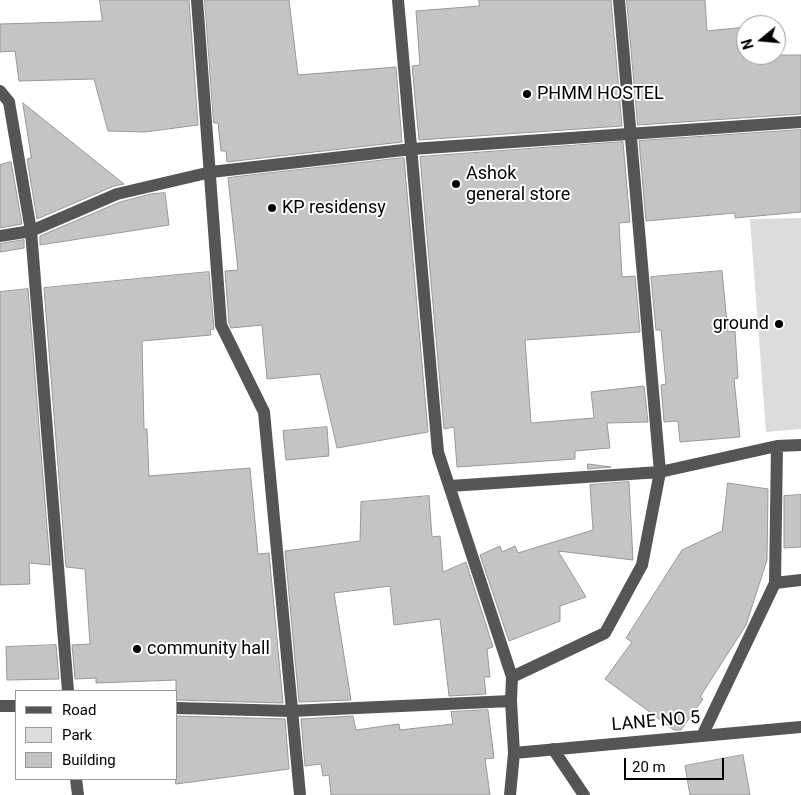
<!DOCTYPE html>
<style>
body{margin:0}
#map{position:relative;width:801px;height:795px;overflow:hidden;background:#fff;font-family:Roboto,sans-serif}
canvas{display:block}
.legend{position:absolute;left:15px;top:690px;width:162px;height:90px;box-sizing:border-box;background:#fff;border:1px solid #999;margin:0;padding:6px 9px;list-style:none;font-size:15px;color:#000}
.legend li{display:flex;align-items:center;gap:10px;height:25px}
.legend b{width:25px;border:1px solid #999}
.north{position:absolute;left:736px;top:15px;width:50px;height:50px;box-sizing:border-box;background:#fff;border:1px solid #999;border-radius:50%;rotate:253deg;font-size:14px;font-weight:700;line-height:20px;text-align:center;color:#000}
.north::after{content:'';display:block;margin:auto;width:18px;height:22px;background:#000;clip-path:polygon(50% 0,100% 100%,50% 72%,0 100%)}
.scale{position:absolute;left:624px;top:758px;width:100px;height:22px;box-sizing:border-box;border:2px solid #000;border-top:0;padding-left:6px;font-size:15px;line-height:18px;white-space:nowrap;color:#000;-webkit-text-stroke:4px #fff;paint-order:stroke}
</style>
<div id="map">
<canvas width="801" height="795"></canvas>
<ul class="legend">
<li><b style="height:6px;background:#555"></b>Road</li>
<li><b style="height:14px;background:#dcdcdc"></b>Park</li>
<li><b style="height:14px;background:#c4c4c4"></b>Building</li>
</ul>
<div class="north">N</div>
<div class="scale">20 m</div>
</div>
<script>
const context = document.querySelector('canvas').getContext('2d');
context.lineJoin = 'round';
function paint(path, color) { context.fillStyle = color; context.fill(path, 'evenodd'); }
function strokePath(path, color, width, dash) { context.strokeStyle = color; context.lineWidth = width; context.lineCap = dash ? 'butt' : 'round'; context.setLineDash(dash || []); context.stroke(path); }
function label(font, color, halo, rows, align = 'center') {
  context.font = font + ' Roboto,sans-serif'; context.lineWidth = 4; context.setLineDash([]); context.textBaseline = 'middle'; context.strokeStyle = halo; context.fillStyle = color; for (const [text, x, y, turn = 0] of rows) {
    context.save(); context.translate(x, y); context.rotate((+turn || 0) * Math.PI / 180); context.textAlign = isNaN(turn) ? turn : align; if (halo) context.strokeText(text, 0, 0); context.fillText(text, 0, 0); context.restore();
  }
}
const green = new Path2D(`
 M801 218V429L766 432 750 219Z`);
const building = new Path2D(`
 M100 0H189L198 125 145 132 108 131 94 79 19 81 15 51 0 52V24L102 21Z
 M205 0H289L298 75 396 67 402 142 227 162 226 151H221L218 123H214Z
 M479 0H611L622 126 419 140 412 66 420 65 416 11 479 6Z
 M627 0H705L707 31 746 27V55H801V114L638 125Z
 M23 103 124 184 114 186 37 219 27 159 31 158Z
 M801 130V212L735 218V213L646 221 639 141Z
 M623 142 630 222 619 223 622 277 635 276 640 332 525 340 531 423 594 418 591 392 644 386 648 422 607 423 610 448 575 451V459L457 467 454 427 444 429 420 157Z
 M404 158 428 432 337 448 320 374 267 379 262 325 231 328 229 323 225 271 238 270 228 178Z
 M11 162 22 224 0 228V165Z
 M165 193 169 225 40 245V236L120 202 151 194Z
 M24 240V248L0 252V244Z
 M722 271 728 332 735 331 738 378 734 379 740 437 680 442 678 421 664 422 661 385 666 384 661 330H656L651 277Z
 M209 272 214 329 210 330 211 335 142 341 144 429H147L149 476 250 468 258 554 269 553 283 703 176 700V680L96 683V678L75 679 72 645 90 644 85 569 66 567 44 288Z
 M28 289 50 565 29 563 30 584 0 585V292Z
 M327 427 329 456 286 460 283 431Z
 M588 464 611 467 588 469Z
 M629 482 633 560 558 551 586 597 560 606V621L509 641 480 555 500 546 502 552 515 546 518 553 593 530 590 485Z
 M728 483 768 489 767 560 746 625 700 697 703 699 681 730H674L605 679 632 642 626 638 682 550 722 531Z
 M801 495V547L784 548V496Z
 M429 496 432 537 440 536 443 572 466 562 493 647 487 649 490 677H484L486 694 449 696 440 619 394 625 390 586 334 593 351 700 299 702 285 551 360 541 361 502Z
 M56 645 59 679 7 680 6 647Z
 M488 710 494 758 485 759 490 795H331L329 775 323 776 321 764 305 766 301 719 353 716 356 730 399 724 400 730 453 724 451 712Z
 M176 716 285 719 289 769 176 784Z
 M743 755 750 795H690L685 766Z`);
const minor = new Path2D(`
 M197 0 221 325 264 412 300 795
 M398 0 438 452 512 677 511 701 514 753 510 795
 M619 0 660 472 777 446 801 445
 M0 91 9 102 31 231 68 691
 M0 236 31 231 117 194 211 172 412 149 801 122
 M777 446 775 583 801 580
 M450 486 660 472 642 565 605 633 512 677
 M0 706H16
 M176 708 291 711 511 701
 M702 736 775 583
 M553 749 584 795
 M514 753 801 727
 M76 779 78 795`);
const markers = [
 [527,94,5,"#000"],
 [456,184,5,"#000"],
 [272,208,5,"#000"],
 [779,324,5,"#000"],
 [137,649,5,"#000"]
];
const poiNames = [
 ["PHMM HOSTEL",537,94],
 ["Ashok",466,174],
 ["general store",466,195],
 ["KP residensy",282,208],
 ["ground",769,324,"right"],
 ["community hall",147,649]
];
const streetNames = [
 ["LANE NO 5",656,722,-5]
];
paint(green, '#dcdcdc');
paint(building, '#c4c4c4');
strokePath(building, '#999', 1);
strokePath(minor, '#555', 12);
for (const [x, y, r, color] of markers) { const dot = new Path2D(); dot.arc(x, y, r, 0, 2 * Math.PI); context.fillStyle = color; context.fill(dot); strokePath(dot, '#fff', 2); }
label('18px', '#000', '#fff', poiNames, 'left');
label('18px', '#000', '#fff', streetNames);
</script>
